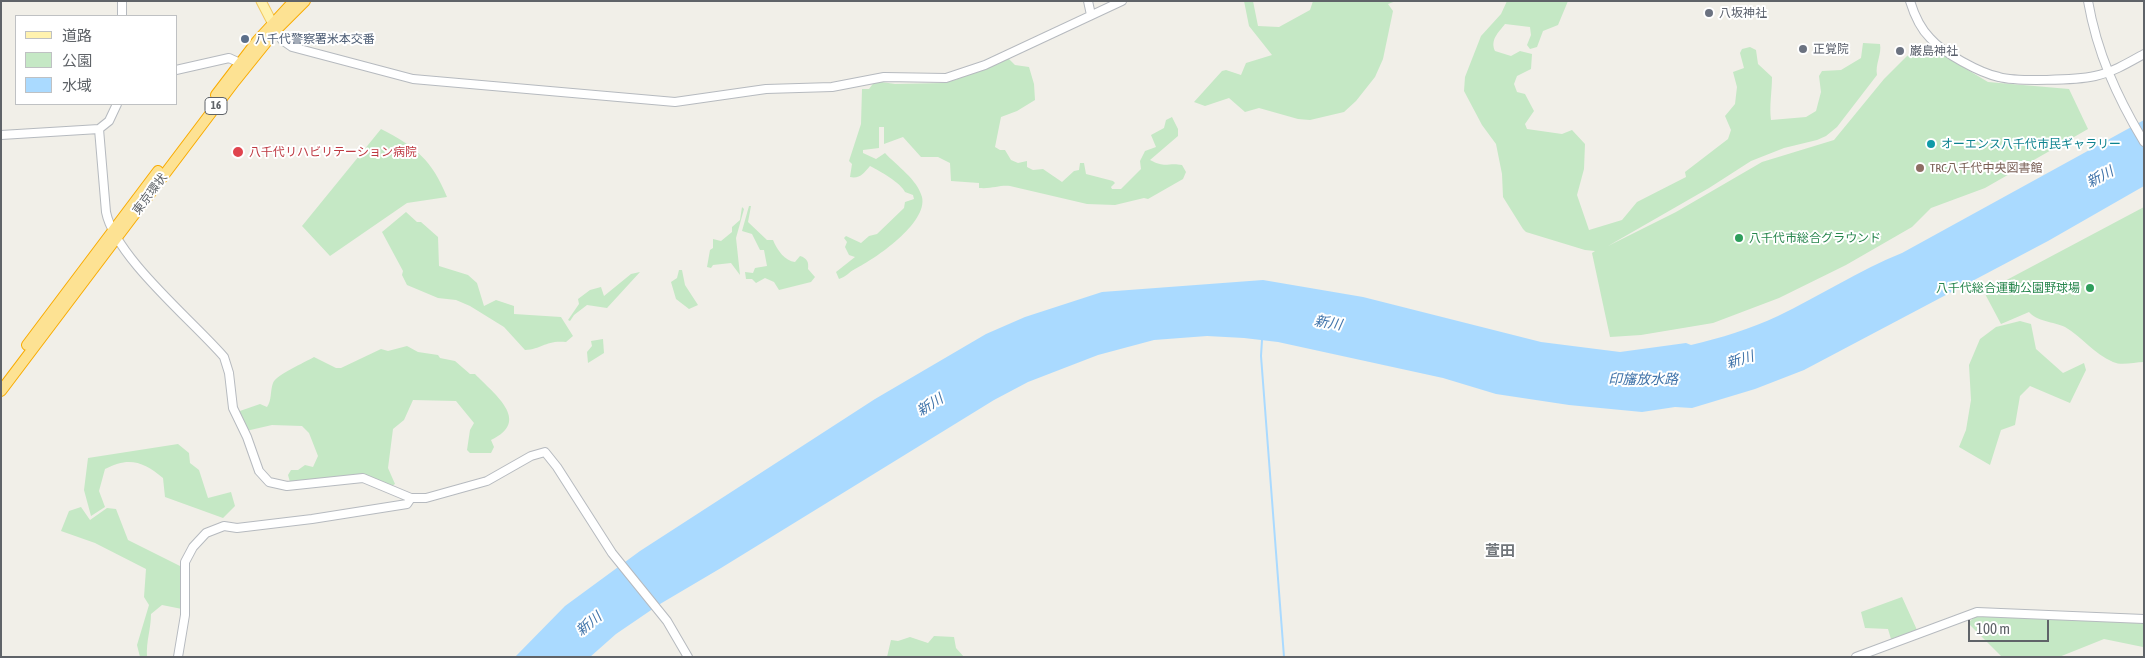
<!DOCTYPE html>
<meta charset="utf-8">
<style>
body{margin:0}
#map{position:relative;width:2145px;height:658px;overflow:hidden;background:#f1efe8;font-family:"Asap Condensed","Noto Sans JP",sans-serif}
canvas{display:block}
.frame{position:absolute;inset:0;border:2px solid #5f6368;pointer-events:none}
.legend{position:absolute;left:15px;top:15px;width:162px;height:90px;box-sizing:border-box;background:#fff;border:1px solid #bfc1c3;margin:0;padding:6px 9px;list-style:none;font-size:15px;color:#5f6368}
.legend li{display:flex;align-items:center;gap:10px;height:25px}
.legend b{width:25px;border:1px solid #bfc1c3}
.scale{position:absolute;left:1968px;top:620px;width:81px;height:22px;box-sizing:border-box;border:2px solid #5f6368;border-top:0;padding-left:6px;font-size:15px;line-height:18px;white-space:nowrap;color:#5f6368;-webkit-text-stroke:4px #fff;paint-order:stroke}
</style>
<div id="map">
<canvas width="2145" height="658"></canvas>
<div class="frame"></div>
<ul class="legend">
<li><b style="height:6px;background:#fff2af"></b>道路</li>
<li><b style="height:14px;background:#c5e8c5"></b>公園</li>
<li><b style="height:14px;background:#aadaff"></b>水域</li>
</ul>
<div class="scale">100 m</div>
</div>
<script>
const context = document.querySelector('canvas').getContext('2d');
context.lineJoin = 'round';
function paint(path, color) { context.fillStyle = color; context.fill(path, 'evenodd'); }
function strokePath(path, color, width, dash) { context.strokeStyle = color; context.lineWidth = width; context.lineCap = dash ? 'butt' : 'round'; context.setLineDash(dash || []); context.stroke(path); }
function label(font, color, halo, rows, align = 'center') {
  context.font = font + ' "Asap Condensed","Noto Sans JP",sans-serif'; context.lineWidth = 4; context.setLineDash([]); context.textBaseline = 'middle'; context.strokeStyle = halo; context.fillStyle = color; for (const [text, x, y, turn = 0] of rows) {
    context.save(); context.translate(x, y); context.rotate((+turn || 0) * Math.PI / 180); context.textAlign = isNaN(turn) ? turn : align; if (halo) context.strokeText(text, 0, 0); context.fillText(text, 0, 0); context.restore();
  }
}
const green = new Path2D(`
 M1244 1H1253L1258 26 1279 27 1310 10 1313 1H1396L1388 4 1393 11 1383 59 1375 77 1356 101 1344 112 1310 120 1298 119 1259 108 1245 112 1229 98 1205 106 1194 102 1222 71 1226 70 1241 75 1246 63 1272 55 1249 26Z
 M1507 1H1568L1558 25 1543 31 1537 47 1530 49 1527 45 1531 35 1530 27 1505 24C1498 33 1490 40 1495 51L1511 56 1520 51 1532 54 1531 69 1517 76 1514 84 1517 92 1525 94 1534 111 1525 124 1527 129 1562 134 1572 130 1585 144 1584 169 1577 195 1589 230 1622 220 1637 202 1686 177 1685 172 1728 139 1731 130 1725 116 1735 104 1737 87 1733 72 1744 68 1740 53 1742 49 1750 47 1756 50 1758 64 1772 77C1772 92 1769 106 1771 120L1806 117 1816 111 1821 92 1819 76 1822 71 1841 70 1861 58 1863 43 1880 44C1882 54 1875 64 1877 75L1837 127 1826 136 1817 140 1784 148 1751 161 1709 188 1608 246 1676 212 1762 162 1834 140 1884 79 1907 56 1926 45 1988 82 2069 89 2088 129 1985 188 1931 208 1912 227 1846 265 1779 298 1713 323 1641 335 1610 337 1592 253 1595 251 1585 250 1526 232 1523 229 1503 197 1502 174 1496 144 1482 125 1464 91 1465 77 1481 36 1501 14Z
 M1008 58 1015 65 1029 67 1034 84 1035 100 1017 111 1001 117 995 147 1000 150H1005L1011 160 1018 163 1027 161V167L1033 170 1043 169 1062 182 1074 171 1079 170 1080 163H1084L1086 174 1113 181 1115 183 1111 187 1112 189H1121L1141 169 1140 161 1145 151 1156 147 1151 135 1164 128 1166 120 1172 117 1178 129V136L1150 160C1167 169 1167 162 1182 165L1186 172 1183 179 1148 199 1144 198 1115 205 1087 204 1010 186C999 185 993 189 979 188V183L951 181 950 163 938 157H921L903 137 884 144V127H879V148L863 150V153L876 159 885 153C897 166 917 179 922 197 928 223 875 259 855 269 849 272 846 277 839 279L836 272 855 257 849 255 845 247 847 242 844 238 846 236 861 243 869 236 877 234 904 208 905 202 914 199 913 195 905 192C901 183 880 171 870 166 864 173 860 179 850 177L852 164 849 161 861 124 862 89H869L875 81 895 84 943 83 955 80Z
 M381 129C416 147 432 160 447 197L407 203 330 256 302 226Z
 M749 206H751L748 222 767 240H773C777 250 785 261 795 262L800 256C807 258 809 262 808 269L815 277 811 282 779 290 774 282 765 278 756 283 752 279H746L745 272 753 273 755 268 767 266 764 250H760L752 234 742 231Z
 M742 207 744 209 736 238 740 275 731 263 713 265 711 268 707 267 710 250 713 248V239L721 241 732 232V227L740 220Z
 M2144 207V362C2134 362 2122 366 2113 362 2094 354 2082 337 2065 327 2054 322 2036 321 2029 312L2001 324 1984 292Z
 M406 212 417 222H421L438 237 439 266 468 275 477 283 484 306 496 300 514 306V314L561 317 573 336 566 342C545 340 543 349 525 350L504 327 470 306 456 300 438 298 407 285 402 275 403 271 382 232Z
 M679 270H682L685 285 698 305 689 309 676 299 671 282 677 278Z
 M640 272 607 308 587 305 574 315 570 321 568 320 579 304 578 299 590 290 601 287 604 296 631 274Z
 M2020 321 2031 324 2036 349 2063 373 2084 363 2086 370 2070 403 2030 386 2020 396 2015 425 2001 430 1990 465 1959 447 1966 430 1971 400 1969 365 1980 339 1996 327Z
 M603 339 604 353 588 363 587 352 592 346 591 341Z
 M407 346 418 352 438 355 440 358 455 361 470 374H475C494 394 532 421 491 440L494 447 491 453H470L467 450 470 430 474 423 456 401 413 400 404 420 393 429 388 468 395 484 392 486 362 475 290 482 288 475 291 470H298L305 465 313 467 318 456 309 433 302 426 272 425 246 431 237 412 260 404 267 407C272 400 270 391 273 383 277 374 304 363 314 357L336 368H341L381 349 388 351Z
 M178 444 189 453 190 463 199 470 208 498 231 492 235 506 223 518 165 497 163 478C144 462 129 456 105 469L99 491 105 507 91 516 84 490 88 458Z
 M81 507 90 520 107 508 116 509 128 540 182 567V609L162 605 151 614C151 629 146 641 147 657H140L137 645 149 605 144 597 146 569 95 543 61 531 69 511Z
 M1902 597 1917 630 1891 639 1888 629 1865 628 1861 612Z
 M1977 615 2144 619V652L2143 647 2104 639 2059 657H2002L1968 623Z
 M934 636 954 637 956 648 964 657H887L891 640 898 641 910 637 928 643Z`);
const water = new Path2D(`
 M2144 120V186L2048 241 1804 370 1755 389 1692 408 1675 407 1642 412 1569 405 1496 394 1443 378 1278 342 1244 338 1207 336 1154 340 1098 355 1028 382 994 400 721 568 660 604 616 634 590 657H515L565 606 640 551 875 399 986 334 1025 317 1102 292 1263 280 1363 297 1541 342 1620 352 1686 343 1691 345C1721 338 1750 329 1778 316 1820 296 1859 270 1902 253Z`);
const stream = new Path2D(`
 M1262 340 1261 356 1284 657`);
const secondary = new Path2D(`
 M122 1V16
 M1088 1 1091 15
 M1910 1C1914 14 1920 28 1930 38 1943 53 1980 73 1999 77 2017 82 2077 80 2095 76 2113 72 2128 63 2144 54
 M2088 1C2097 53 2117 97 2144 142
 M276 30 282 40 292 47 413 79 675 102 766 89 832 87 884 77 946 78 985 65 1122 1
 M176 70 229 58 240 63
 M99 129 106 212C115 257 193 321 224 357L229 373 233 408 247 437 259 471 269 482 287 486 363 478 411 498H426L487 481 531 456 545 452 557 467 612 553 667 621 688 657
 M1 135 99 129 109 121 117 104
 M178 657 185 615V562L193 547 206 533 224 526 237 528 312 519 407 504 411 498
 M1856 657 1977 612 2144 619`);
const primary = new Path2D(`
 M261 1 276 30`);
const highway = new Path2D(`
 M216 95 258 40 294 1
 M27 345 158 171
 M1 391 235 81 276 30 305 1`);
const markers = [
 [1709,13,5,"#6b7280"],
 [245,39,5,"#5c6f8a"],
 [1803,49,5,"#6b7280"],
 [1900,51,5,"#6b7280"],
 [1931,144,5,"#0f9aa8"],
 [238,152,6,"#e0444e"],
 [1920,168,5,"#8d6e63"],
 [1739,238,5,"#2e9e5b"],
 [2090,288,5,"#2e9e5b"]
];
const shields = [
 [216,106,22]
];
const shieldNames = [
 ["16",216,106]
];
const worshipNames = [
 ["八坂神社",1719,13],
 ["正覚院",1813,49],
 ["巌島神社",1910,51]
];
const serviceNames = [
 ["八千代警察署米本交番",255,39]
];
const cultureNames = [
 ["オーエンス八千代市民ギャラリー",1941,144]
];
const healthNames = [
 ["八千代リハビリテーション病院",249,152]
];
const educationNames = [
 ["TRC八千代中央図書館",1930,168]
];
const streetNames = [
 ["東京環状",150,194,-53]
];
const leisureNames = [
 ["八千代市総合グラウンド",1749,238],
 ["八千代総合運動公園野球場",2080,288,"right"]
];
const waterNames = [
 ["新川",2100,177,-28],
 ["新川",1328,323,10],
 ["新川",1740,360,-17],
 ["印旛放水路",1643,380],
 ["新川",930,405,-32],
 ["新川",589,624,-40]
];
const quarterNames = [
 ["萱田",1500,551]
];
paint(green, '#c5e8c5');
paint(water, '#aadaff');
strokePath(stream, '#aadaff', 2);
strokePath(secondary, '#b6babf', 10);
strokePath(primary, '#f2c960', 11);
strokePath(highway, '#f9ab00', 12);
strokePath(secondary, '#fff', 8);
strokePath(primary, '#fff2af', 9);
strokePath(highway, '#fde293', 10);
for (const [x, y, r, color] of markers) { const dot = new Path2D(); dot.arc(x, y, r, 0, 2 * Math.PI); context.fillStyle = color; context.fill(dot); strokePath(dot, '#fff', 2); }
for (const [x, y, w] of shields) { const box = new Path2D(); box.roundRect(x - w / 2, y - 8.5, w, 17, 4); context.fillStyle = '#fff'; context.fill(box); strokePath(box, '#5f6368', 1); }
label('bold 11px', '#5f6368', null, shieldNames);
label('12px', '#5b616d', '#fff', worshipNames, 'left');
label('12px', '#4e5e75', '#fff', serviceNames, 'left');
label('12px', '#0d838f', '#fff', cultureNames, 'left');
label('12px', '#be3a42', '#fff', healthNames, 'left');
label('12px', '#785e54', '#fff', educationNames, 'left');
label('12px', '#5f6368', '#fff', streetNames);
label('12px', '#27864d', '#fff', leisureNames, 'left');
label('italic 14px', '#4174aa', '#fff', waterNames);
label('bold 15px', '#70757a', '#fff', quarterNames);
</script>
